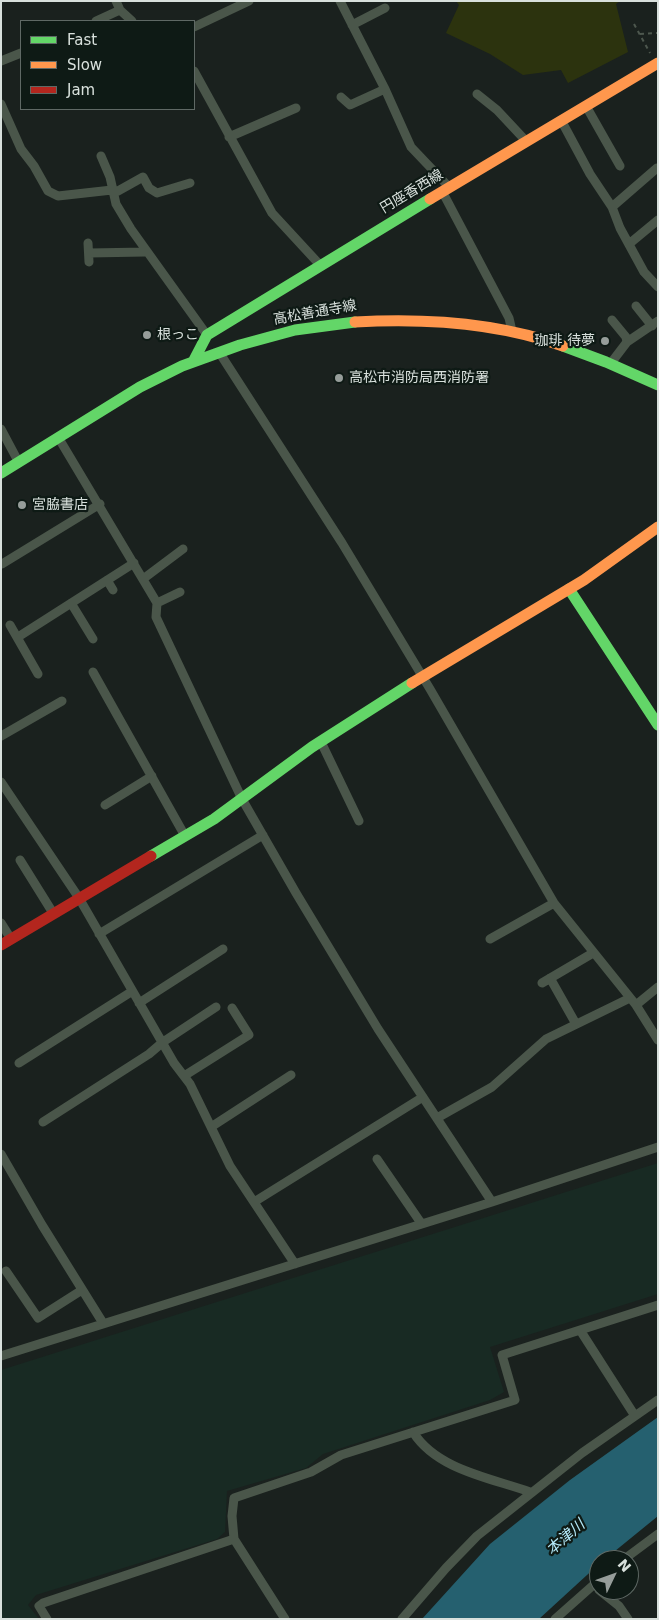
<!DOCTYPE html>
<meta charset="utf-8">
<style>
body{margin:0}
#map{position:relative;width:659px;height:1620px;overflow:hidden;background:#1a211e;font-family:"DejaVu Sans",sans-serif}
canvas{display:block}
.frame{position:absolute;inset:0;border:2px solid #d8e0dc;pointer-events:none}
.legend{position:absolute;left:20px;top:20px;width:175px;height:90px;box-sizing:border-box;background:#0e1a15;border:1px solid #5f6965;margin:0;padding:6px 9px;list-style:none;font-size:15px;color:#d8e0dc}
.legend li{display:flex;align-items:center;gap:10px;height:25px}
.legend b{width:25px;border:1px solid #5f6965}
.north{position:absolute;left:589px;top:1550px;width:50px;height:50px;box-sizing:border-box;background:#0e1a15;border:1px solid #5f6965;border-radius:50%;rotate:48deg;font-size:14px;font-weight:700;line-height:20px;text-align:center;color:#d8e0dc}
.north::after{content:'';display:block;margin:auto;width:18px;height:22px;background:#969d9a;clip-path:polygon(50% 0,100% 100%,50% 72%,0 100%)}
</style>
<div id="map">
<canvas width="659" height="1620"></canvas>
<div class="frame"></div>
<ul class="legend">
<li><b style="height:6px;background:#63d668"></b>Fast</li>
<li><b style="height:6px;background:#ff974d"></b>Slow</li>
<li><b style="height:6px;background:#b3261e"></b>Jam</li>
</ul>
<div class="north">N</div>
</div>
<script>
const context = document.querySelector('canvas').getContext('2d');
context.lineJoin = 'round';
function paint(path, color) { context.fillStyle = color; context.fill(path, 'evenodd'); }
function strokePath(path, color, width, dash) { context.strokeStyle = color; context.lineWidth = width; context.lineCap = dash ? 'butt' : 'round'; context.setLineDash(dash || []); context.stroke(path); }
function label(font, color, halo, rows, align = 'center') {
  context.font = font + ' "DejaVu Sans","Noto Sans JP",sans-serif'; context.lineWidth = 4.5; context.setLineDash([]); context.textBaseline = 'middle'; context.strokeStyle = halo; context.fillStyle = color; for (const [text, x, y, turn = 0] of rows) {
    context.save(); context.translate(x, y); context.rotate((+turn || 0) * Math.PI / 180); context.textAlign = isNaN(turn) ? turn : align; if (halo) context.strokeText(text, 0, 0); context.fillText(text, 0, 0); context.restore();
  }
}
const built = new Path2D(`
 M658 1163V1294L490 1347 504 1392 490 1400 323 1454 306 1468 227 1491 225 1532 217 1539 36 1595 28 1605 39 1619H1V1370Z`);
const green = new Path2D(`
 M456 1H620L616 4 628 52 568 83 561 70 523 75 490 54 446 33 459 5Z`);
const water = new Path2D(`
 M658 1417V1516L604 1560H599V1564L539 1619H422L490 1544 570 1480Z`);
const path = new Path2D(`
 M634 24 650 53
 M640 34 658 33`);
const street = new Path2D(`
 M116 1 120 10 132 21
 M340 1 385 89 411 147 449 187
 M96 21 120 10
 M352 25 385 8
 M194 27 249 1
 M1 61 21 53
 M194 71 272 213 320 265
 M477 94 497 110 526 141
 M341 97 350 105 385 89
 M1 104 21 149 34 166 48 191 58 196 112 190 118 191 143 177 149 188 157 193 190 183
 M586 106 620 166
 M561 120 590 174 612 207 620 228 644 272 658 287
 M229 137 296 108
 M101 156 110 177 116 204 131 229 207 335
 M442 191 509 318 512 331
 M612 207 657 168
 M88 243 89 262
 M629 244 658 220
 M89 253 145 252
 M636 306 652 326
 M612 320 626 337 627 342
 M219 352 342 543 430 689 554 903 636 1005 658 1040
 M611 363 627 342 658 321
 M1 429 18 461
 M58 437 157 603 156 617 242 799 296 893 378 1029 492 1202
 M2 564 100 504
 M143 579 183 549
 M107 580 113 590
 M71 603 93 639
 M157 603 180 592
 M10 625 38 674
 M18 637 134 563
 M93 672 185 836
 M1 736 62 701
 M321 742 359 821
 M1 782 79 898 174 1063 190 1084 230 1166 295 1264
 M105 805 152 776
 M20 860 53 913
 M1 923 11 939
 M99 934 263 835
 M490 939 554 903
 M550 978 576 1024
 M542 983 593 953
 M139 1003 223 949
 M636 1005 658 987
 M19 1063 131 992
 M184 1076 249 1035 232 1008
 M437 1118 492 1087 546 1039 630 998
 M43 1122 149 1054 163 1042 216 1007
 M211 1127 291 1075
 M1 1154 42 1225 103 1323
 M377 1159 421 1223
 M254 1202 423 1097
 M6 1271 38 1318 82 1290
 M580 1330 635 1416
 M1 1356 492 1202 658 1147
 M413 1432C437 1470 491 1478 530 1492
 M623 1560 658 1534
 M599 1590 619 1606 628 1619
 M47 1619 39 1606 43 1603 234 1539
 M285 1619 234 1539 232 1516 234 1498 311 1472 341 1455 515 1400 502 1355 658 1305
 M402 1619 446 1568 477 1536 582 1453 658 1400
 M555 1619 599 1580`);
const fast = new Path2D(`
 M563 346 606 362 658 385
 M194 360 207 335 430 199
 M1 473 140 387 182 366 240 345 295 330 355 322
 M569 589 658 725
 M151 856 214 819 312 747 412 683`);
const slow = new Path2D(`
 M430 199 658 63
 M355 322C425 318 496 322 563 346
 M412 683 584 580 658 527`);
const jam = new Path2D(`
 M1 945 151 856`);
const markers = [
 [147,335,5,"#969d9a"],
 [605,341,5,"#969d9a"],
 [339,378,5,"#969d9a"],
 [22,505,5,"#969d9a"]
];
const streetNames = [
 ["円座香西線",412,192,-31],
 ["高松善通寺線",315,313,-10]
];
const poiNames = [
 ["根っこ",157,335],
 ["珈琲 待夢",595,341,"right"],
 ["高松市消防局西消防署",349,378],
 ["宮脇書店",32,505]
];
const waterNames = [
 ["本津川",566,1538,-41]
];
paint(built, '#182a23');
paint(green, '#2c330e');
paint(water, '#25606f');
strokePath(path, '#4d574e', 2, [4, 4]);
strokePath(street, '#4a564a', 9);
strokePath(fast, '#63d668', 11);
strokePath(slow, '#ff974d', 11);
strokePath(jam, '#b3261e', 11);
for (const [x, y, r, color] of markers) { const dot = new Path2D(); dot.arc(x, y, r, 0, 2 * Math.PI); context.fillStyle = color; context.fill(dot); strokePath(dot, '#0e1a15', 2); }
label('14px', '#d8e0dc', '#0e1a15', streetNames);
label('14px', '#d8e0dc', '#0e1a15', poiNames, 'left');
label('italic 15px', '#b4e9f9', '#0e1a15', waterNames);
</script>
